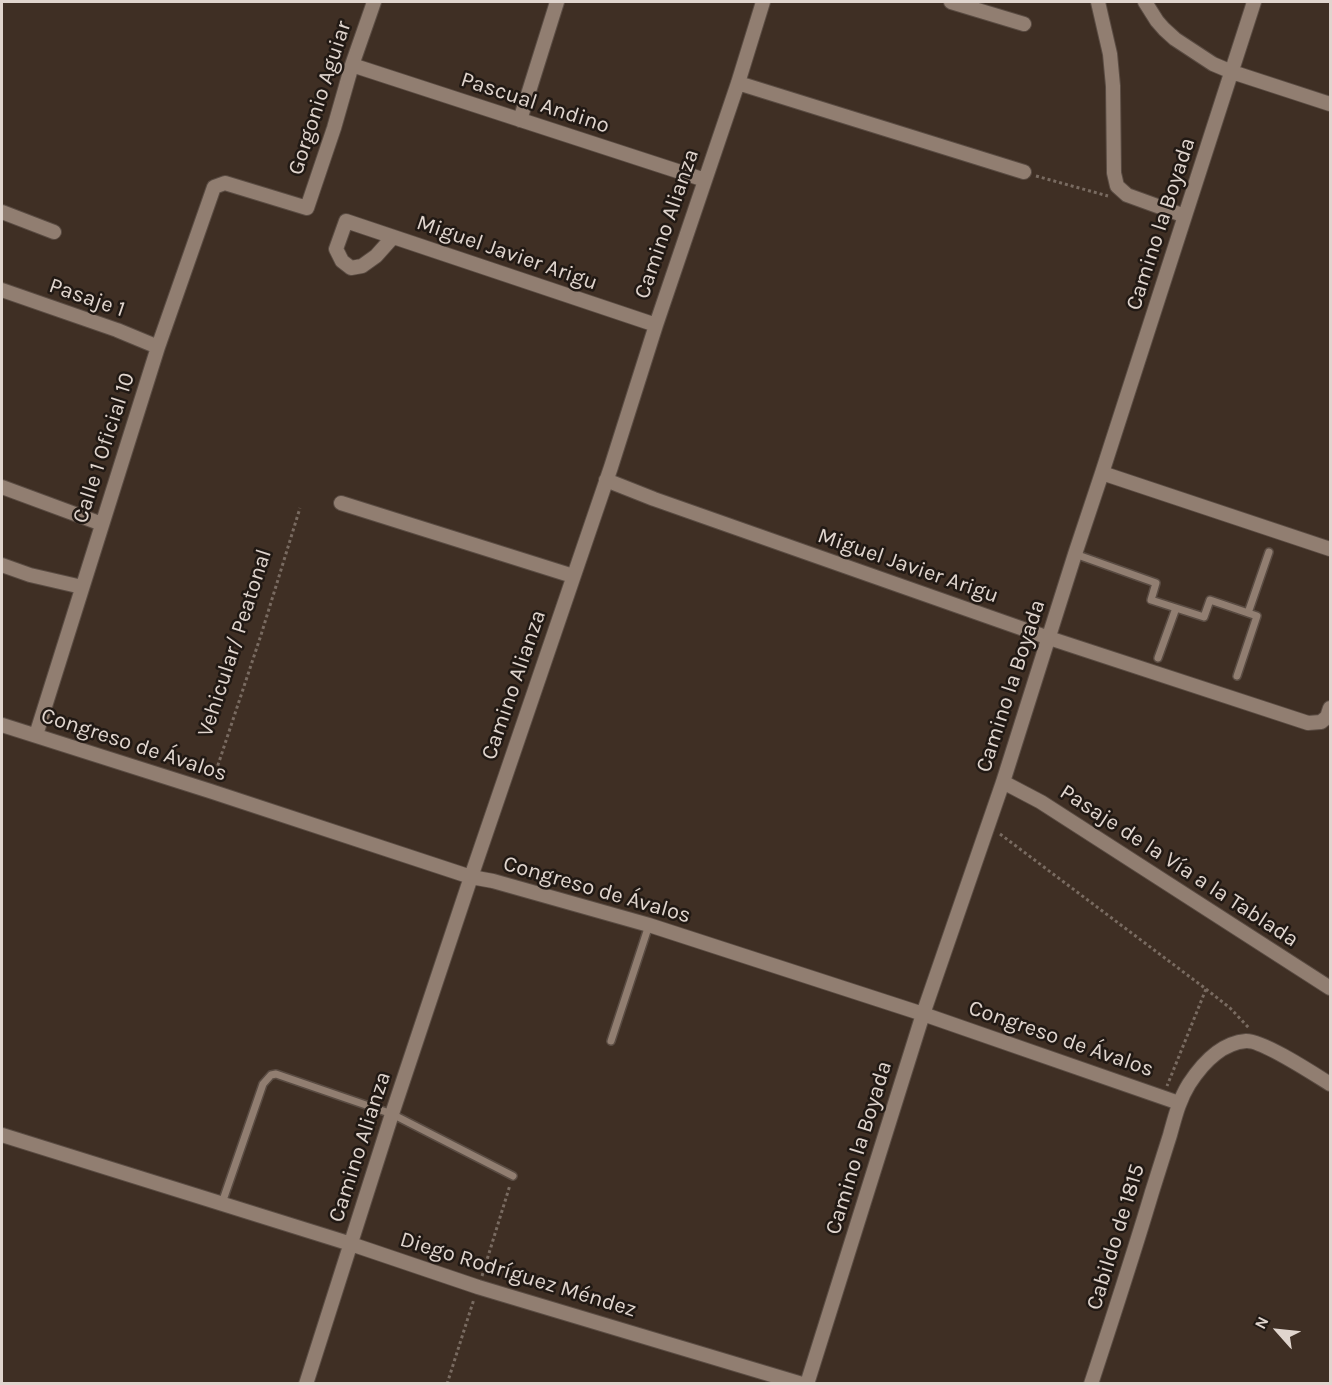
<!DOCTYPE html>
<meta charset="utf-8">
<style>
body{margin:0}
#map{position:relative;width:1332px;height:1385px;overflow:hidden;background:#3f2f24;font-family:Karla,sans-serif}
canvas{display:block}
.frame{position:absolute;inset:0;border:3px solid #e0d5ce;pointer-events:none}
.north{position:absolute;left:1248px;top:1301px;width:60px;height:60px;-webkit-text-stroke:4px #211914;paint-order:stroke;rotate:297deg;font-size:16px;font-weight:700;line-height:24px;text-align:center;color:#e0d5ce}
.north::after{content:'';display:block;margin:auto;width:21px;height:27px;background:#e0d5ce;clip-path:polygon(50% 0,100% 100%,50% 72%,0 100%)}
</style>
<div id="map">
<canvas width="1332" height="1385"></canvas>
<div class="frame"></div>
<div class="north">N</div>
</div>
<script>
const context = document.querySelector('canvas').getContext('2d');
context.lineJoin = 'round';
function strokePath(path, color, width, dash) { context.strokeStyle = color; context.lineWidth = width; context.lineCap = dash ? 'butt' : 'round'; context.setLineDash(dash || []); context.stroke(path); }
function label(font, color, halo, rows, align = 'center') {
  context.font = font + ' Karla,sans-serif'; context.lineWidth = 5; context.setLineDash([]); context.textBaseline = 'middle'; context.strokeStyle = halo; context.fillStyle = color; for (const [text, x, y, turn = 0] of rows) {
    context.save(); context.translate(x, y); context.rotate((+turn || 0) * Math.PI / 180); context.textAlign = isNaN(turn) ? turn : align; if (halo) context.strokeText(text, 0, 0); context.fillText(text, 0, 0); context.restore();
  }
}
const path = new Path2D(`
 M1036 176 1108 196
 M214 777 261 635 300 508
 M1000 834 1206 989 1167 1086
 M1206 989 1230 1008 1249 1028
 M482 1276 510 1185
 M447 1384 474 1299`);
const service = new Path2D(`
 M1075 554 1156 583 1151 600 1204 617 1210 600 1257 616 1237 676
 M1248 613 1269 552
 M1158 658 1176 608
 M611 1041 649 925
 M222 1203 263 1084 271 1075 276 1074 392 1114 513 1176`);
const minor = new Path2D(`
 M951 2 1024 24
 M1098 2 1110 54 1113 86 1114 173 1117 186 1127 195 1185 216
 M1145 2 1157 21 1164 29 1175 39 1213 64 1232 72 1330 104
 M352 65 705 180
 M738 83 1024 172
 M520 120 557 2
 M2 212 54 232
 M393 237 376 256 362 266 351 268 342 261 336 249 346 221 656 325
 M2 290 117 330 158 347
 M1102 473 1330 549
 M606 480 654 499 1049 638 1308 723 1321 722 1327 717 1330 708
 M2 487 102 524
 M341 503 573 576
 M2 565 30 575 82 587
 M2 725 210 791 471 877 493 881 649 925 923 1014 1179 1103
 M36 735 158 347 214 187 225 183 307 208 334 128 352 65 374 2
 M1003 782 1041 802 1330 988
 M2 1135 351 1244 478 1287 802 1384
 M306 1384 392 1114 471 877 611 467 656 325 738 83 763 2
 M807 1384 923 1014 1003 782 1075 554 1102 473 1254 2
 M1091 1384C1112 1320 1133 1256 1152 1192 1158 1173 1164 1154 1170 1135 1175 1117 1179 1100 1189 1084 1202 1064 1221 1043 1246 1041 1262 1040 1314 1074 1330 1084`);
const streetNames = [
 ["Gorgonio Aguiar",320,98,-72],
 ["Pascual Andino",535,103,18],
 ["Camino Alianza",667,224,-71],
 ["Camino la Boyada",1161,224,-72],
 ["Miguel Javier Arigu",507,253,19],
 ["Pasaje 1",87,298,19],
 ["Calle 1 Oficial 10",104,448,-72],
 ["Miguel Javier Arigu",908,566,19],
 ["Vehicular/ Peatonal",235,643,-72],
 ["Camino Alianza",514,685,-71],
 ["Camino la Boyada",1011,686,-72],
 ["Congreso de Ávalos",134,745,18],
 ["Pasaje de la Vía a la Tablada",1179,866,33],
 ["Congreso de Ávalos",597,890,16],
 ["Congreso de Ávalos",1061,1039,19],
 ["Camino Alianza",360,1147,-72],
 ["Camino la Boyada",859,1148,-73],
 ["Cabildo de 1815",1116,1237,-73],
 ["Diego Rodríguez Méndez",518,1275,17]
];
strokePath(service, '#5a4c43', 10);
strokePath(minor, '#5a4c43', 16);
strokePath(path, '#796b61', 3, [3, 3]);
strokePath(service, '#917e71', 7);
strokePath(minor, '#917e71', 14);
label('22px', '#e0d5ce', '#211914', streetNames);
</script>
